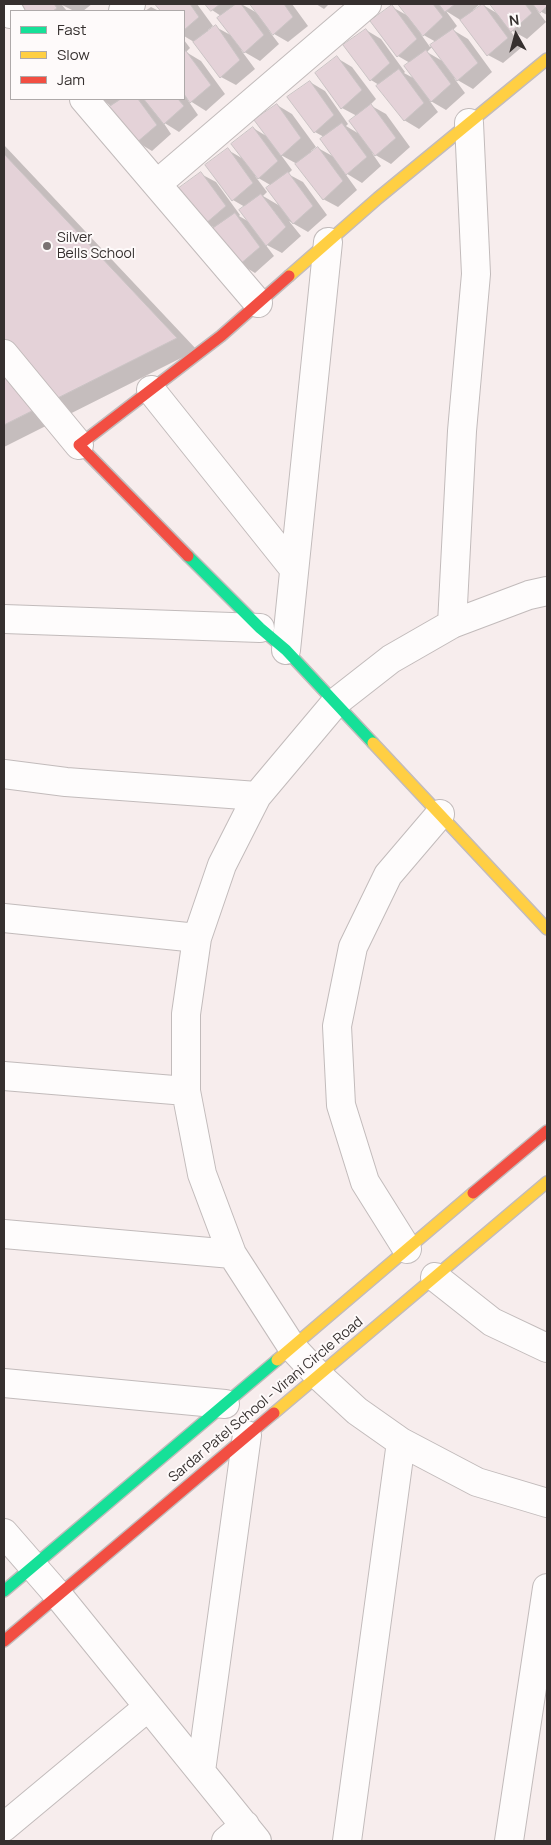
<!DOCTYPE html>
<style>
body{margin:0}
#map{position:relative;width:551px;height:1845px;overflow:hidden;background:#f7eded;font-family:Manrope,sans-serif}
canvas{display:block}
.frame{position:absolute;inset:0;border:5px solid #36302f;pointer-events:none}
.legend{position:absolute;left:10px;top:10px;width:175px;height:90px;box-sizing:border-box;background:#fefafa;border:1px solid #aea9a9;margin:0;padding:6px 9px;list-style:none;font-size:15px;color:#36302f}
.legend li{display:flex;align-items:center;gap:10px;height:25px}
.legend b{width:25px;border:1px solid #aea9a9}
.north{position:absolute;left:491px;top:10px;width:50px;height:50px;-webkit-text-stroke:4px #fefafa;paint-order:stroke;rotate:353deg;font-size:14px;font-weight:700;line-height:20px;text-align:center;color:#36302f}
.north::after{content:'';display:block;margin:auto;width:18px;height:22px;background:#36302f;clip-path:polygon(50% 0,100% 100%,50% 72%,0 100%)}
</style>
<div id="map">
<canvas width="551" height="1845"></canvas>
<div class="frame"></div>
<ul class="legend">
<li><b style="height:6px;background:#16e098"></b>Fast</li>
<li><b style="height:6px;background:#ffcf43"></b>Slow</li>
<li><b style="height:6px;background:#f24e42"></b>Jam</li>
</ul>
<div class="north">N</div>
</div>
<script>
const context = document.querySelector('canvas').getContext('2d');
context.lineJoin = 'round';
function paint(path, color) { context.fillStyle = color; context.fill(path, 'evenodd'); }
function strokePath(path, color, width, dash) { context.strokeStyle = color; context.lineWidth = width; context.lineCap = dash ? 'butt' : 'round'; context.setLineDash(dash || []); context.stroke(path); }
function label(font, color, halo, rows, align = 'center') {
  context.font = font + ' Manrope,sans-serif'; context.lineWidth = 4; context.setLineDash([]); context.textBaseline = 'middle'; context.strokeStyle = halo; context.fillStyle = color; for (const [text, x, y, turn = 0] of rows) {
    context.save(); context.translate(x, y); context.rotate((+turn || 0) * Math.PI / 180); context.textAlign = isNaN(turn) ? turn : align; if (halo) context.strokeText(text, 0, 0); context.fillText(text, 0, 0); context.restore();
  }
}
const shadow = new Path2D(`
 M21 4H92L83 11H74L62 5 67 11H27Z
 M157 4H197L213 26 208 30 209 32 216 27 234 37 221 16 212 10 207 4H244L243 5 259 14 251 4H292L308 26 288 42 269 31 279 44 260 61 241 50 255 69 236 85 221 77 194 42 184 36V11H162Z
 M316 4H329L324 9Z
 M400 4H480L473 10 474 11 483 5 500 15 492 4H547V15L536 9 546 22 527 39 509 29 522 47 503 63 488 55 462 21 446 11 457 26 453 30 468 39 492 72 473 89 454 78 465 93 446 110 429 100 438 112 419 129 404 120 379 85 371 80 366 30 381 39 405 72 404 73 415 79 410 63 398 56 372 22 392 7 410 17ZM420 33 436 42 430 47ZM433 46 444 62 427 52Z
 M151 7 159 11H145Z
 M184 40 190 48 186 52 201 61 225 94 206 111 187 99 198 115 179 132 163 122 171 134 152 151 137 142 112 107 102 99H143L148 101 146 99H184Z
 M337 58 352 67 376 99 370 105 386 114 410 147 391 164 372 153 381 166 362 183 344 172 357 190 338 207 323 199 297 164 281 155 292 170 288 174 303 182 327 215 308 232 289 221 301 236 282 253 265 244 274 256 255 273 240 264 215 228 206 223 201 174 216 182 240 215 239 216 251 223 245 207 233 200 228 150 245 160 253 128 268 137 277 105 292 114 316 147 311 151 312 153 318 148 336 158 324 137 315 132 310 82 325 91 348 124 346 126 361 135 357 116 342 108ZM255 176 272 186 280 206 263 196 267 192Z
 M4 145 197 350 4 447Z`);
const building = new Path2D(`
 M20 4H54L57 8 53 11H26Z
 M155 4H190L199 17 184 30V11H161Z
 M205 4H220L211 11Z
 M236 4H241L264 35 244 53 217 18Z
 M250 4H284L293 17 273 35Z
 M398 4H433L443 17 423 36Z
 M439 4H455L445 12Z
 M483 4 508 38 487 56 460 20Z
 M490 4H525L532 13 511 32Z
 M533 4H547V6L540 13Z
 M392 5 417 39 397 57 370 21Z
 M216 25 240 60 220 78 193 42Z
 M366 29 390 63 370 81 343 45Z
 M453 29 478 63 457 81 430 45Z
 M426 50 451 84 431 102 404 66Z
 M186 51 211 85 190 103 184 94V52Z
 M337 56 362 90 341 109 315 73Z
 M399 69 424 103 404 121 376 86Z
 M310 81 334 115 314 133 287 97Z
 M121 99H138L157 125 136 143 109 107Z
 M144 99H178L184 106 164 124Z
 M277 104 301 138 281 156 254 120Z
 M371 104 396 138 375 156 349 121Z
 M342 123 367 157 346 175 320 139Z
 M253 127 278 161 258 179 231 144Z
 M318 147 343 181 323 200 295 164Z
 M228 148 253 183 232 201 205 165Z
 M4 154 177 338 4 425Z
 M201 172 226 206 205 224 179 188Z
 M288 172 313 206 293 224 266 188Z
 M261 194 286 227 266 246 239 210Z
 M235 213 260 247 239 265 212 229Z`);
const street = new Path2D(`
 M4 5 11 14
 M123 11 131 4
 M84 99 258 303
 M157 184 367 4
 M4 354 79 445
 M151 390 294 569
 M547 591 529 595 452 624 391 659 336 702 257 796 222 865 197 938 186 1014V1091L202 1174 232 1254 292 1347 318 1375 357 1411 401 1442 477 1482 547 1503
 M4 619 260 628
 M452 624 462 431 476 274 469 123
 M286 650 328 242
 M4 774 66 782 257 796
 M4 918 197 938
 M4 1076 186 1091
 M4 1234 232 1254
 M407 1249 365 1182 341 1105 337 1026 353 947 388 875 440 814
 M435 1277 492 1322 547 1348
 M4 1383 225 1404
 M4 1533 58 1595 257 1841
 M201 1771 247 1435
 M4 1827 148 1707
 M226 1841 245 1825
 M347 1841 401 1442
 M509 1841 547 1588`);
const fast = new Path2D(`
 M188 556 260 628 286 650 373 743
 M4 1591 277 1360`);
const slow = new Path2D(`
 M289 276 378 198 547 59
 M373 743 547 929
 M277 1360 473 1193
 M274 1413 547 1182`);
const jam = new Path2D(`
 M188 556 79 445 221 336 289 276
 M473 1193 547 1131
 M4 1641 274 1413`);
const markers = [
 [47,246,5,"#7a7272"]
];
const poiNames = [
 ["Silver",57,238],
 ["Bells School",57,254]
];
const streetNames = [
 ["Sardar Patel School - Virani Circle Road",266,1400,-40]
];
paint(shadow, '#0003');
paint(building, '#e4d2d8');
strokePath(building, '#cac3c4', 1);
strokePath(street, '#c2bbbb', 30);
strokePath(fast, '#c2bbbb', 14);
strokePath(slow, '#c2bbbb', 14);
strokePath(jam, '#c2bbbb', 14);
strokePath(street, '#fefcfc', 28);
strokePath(fast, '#16e098', 11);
strokePath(slow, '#ffcf43', 11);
strokePath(jam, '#f24e42', 11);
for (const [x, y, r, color] of markers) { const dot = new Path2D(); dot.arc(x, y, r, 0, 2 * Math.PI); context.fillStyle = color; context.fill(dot); strokePath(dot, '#fefafa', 2); }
label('14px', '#36302f', '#fefafa', poiNames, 'left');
label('14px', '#36302f', '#fefafa', streetNames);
</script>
